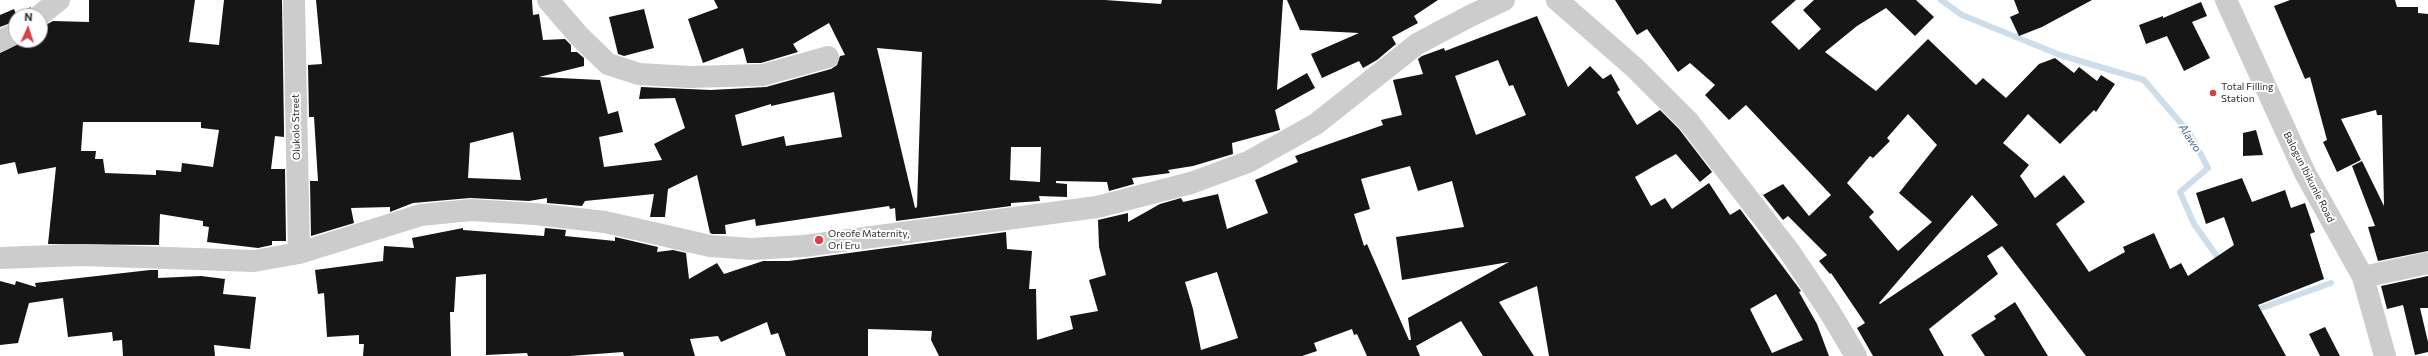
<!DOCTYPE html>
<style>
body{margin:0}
#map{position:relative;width:2428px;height:356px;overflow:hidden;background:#fff;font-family:Commissioner,sans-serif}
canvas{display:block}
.north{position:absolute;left:8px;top:8px;width:40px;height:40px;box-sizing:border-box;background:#fff;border:1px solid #acacac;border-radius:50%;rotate:3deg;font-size:11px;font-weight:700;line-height:16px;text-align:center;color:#2f2f2f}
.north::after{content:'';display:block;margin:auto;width:14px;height:18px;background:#d54347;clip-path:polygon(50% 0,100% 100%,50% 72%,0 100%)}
</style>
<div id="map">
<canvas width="2428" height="356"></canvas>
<div class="north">N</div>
</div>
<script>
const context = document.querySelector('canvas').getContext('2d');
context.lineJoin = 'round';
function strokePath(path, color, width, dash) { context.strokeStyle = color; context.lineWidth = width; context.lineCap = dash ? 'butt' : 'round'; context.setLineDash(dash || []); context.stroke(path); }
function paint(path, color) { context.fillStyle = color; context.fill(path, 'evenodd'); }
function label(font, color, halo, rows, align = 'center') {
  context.font = font + ' Commissioner,sans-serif'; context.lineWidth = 4; context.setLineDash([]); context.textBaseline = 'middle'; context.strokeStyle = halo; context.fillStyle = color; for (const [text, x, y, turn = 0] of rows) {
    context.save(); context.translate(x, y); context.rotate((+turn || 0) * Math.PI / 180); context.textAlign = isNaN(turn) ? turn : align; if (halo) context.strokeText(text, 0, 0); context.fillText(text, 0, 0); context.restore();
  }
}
const stream = new Path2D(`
 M1941 0 1962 15 2060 55 2144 80 2190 134 2208 168 2180 192 2194 224 2221 262
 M2254 308 2256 310 2331 283`);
const building = new Path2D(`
 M89 0H195L189 42 219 45 224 0H282L284 130V137L275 136 271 169H285L286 241H272V245L258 248 207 242 209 227 203 226V221L160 214 159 245 48 244 56 167 18 174 15 162 0 165V53L26 40H40V28L53 21 89 22ZM83 122H201V128L219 130 213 167 182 163 181 172 156 170V175L105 173 103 159H95L96 151H81Z
 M316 0H532L533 15 539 14 543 40 565 39 571 45V52H577L584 58V66L539 77 600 80 608 114 618 111 623 132 599 137 604 167 662 160 654 144 685 128 675 98 639 99 641 87 711 90 766 87 831 69 837 65 840 56 845 55 829 23 793 44 798 52 761 63H747L743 48 703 63 688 19 718 8 714 0H1105L1161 4 1162 0H1283L1277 90 1307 73 1315 88 1275 110 1280 130 1232 143 1233 154 1193 166 1168 170 1170 173 1132 178 1134 184 1109 191 1107 182 1056 181V183L1067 184V197L1039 196 1040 201 1011 203V206L896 221 895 208 890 209 889 206 756 226 755 219 725 225 726 234H712L710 233 697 175 668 189 665 217H650L654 194 585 201 582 206 547 203V198L529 201 470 198 413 203 390 212V207L351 208 354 223 311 236 310 181H318L314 117H309L308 65 322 64ZM877 48 922 52 917 207 915 208ZM834 92 842 137 786 146 784 136 742 146 735 115 771 104V106ZM513 132 521 180 468 178 470 143ZM1011 147H1041L1040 182 1010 180Z
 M1287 0H1438L1414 16 1418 23 1392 37 1396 44 1377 60 1363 68 1359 61 1322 78 1311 54 1359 33 1300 30Z
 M1615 0H1796L1771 22 1799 50 1821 29 1803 10 1814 0H1916L1934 17 1915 36 1886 8 1857 26 1825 52 1876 91 1928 39 1976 85 1983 78 2006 98 2039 64 2055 58 2074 73 2079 67 2097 81 2101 75 2115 84 2096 112 2094 110 2060 144 2028 114 2003 143 2029 165 2020 176 2035 198 2064 175 2085 202 2056 224 2089 272 2125 252 2123 247 2154 233 2170 269 2181 263 2188 276 2234 245 2224 217 2206 224 2196 193 2242 178 2252 202 2285 190 2291 208 2305 203 2315 232 2310 234 2324 279 2258 305 2286 356H2086L2002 246 1987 256 1998 274 1929 329 1944 356H1873L1857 328 1865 323 1831 273 1830 274 1819 261 1827 255 1788 216 1783 220 1763 195 1783 184 1809 216 1831 195 1746 105 1729 120 1705 95 1715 85 1690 63 1678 72 1647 29 1637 35ZM1908 114 1937 145 1899 193 1932 222 1898 251 1869 217 1874 212 1847 183 1870 156 1873 158 1890 141 1887 138ZM1972 195 1998 225 1880 304 1879 303Z
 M2014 0H2092L2042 27 2019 36 2010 17 2019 13Z
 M2290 0H2395L2397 7H2418V13L2428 14V251L2378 261 2368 227 2375 226 2352 166 2362 161 2384 206 2382 115H2377L2376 110 2341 119 2361 160 2337 172 2323 142 2327 140 2310 77 2305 79 2274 6Z
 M2201 2 2207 16 2192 22 2210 58 2184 71 2167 36 2146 44 2139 25 2163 16V18Z
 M31 7 27 16H16V21L0 27V15L14 9 16 14Z
 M644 9 654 48 624 56 618 54 609 17Z
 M1537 16 1568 87 1590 66 1603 79 1611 74 1620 90 1617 92 1637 125 1660 110 1679 129 1712 172 1700 182 1676 154 1654 166 1635 177 1651 206 1665 198 1672 209 1709 183 1730 215 1740 209 1801 291 1799 292 1817 324 1829 356H1549L1537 286 1499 302 1534 356H1483L1461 321 1416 346 1420 356H1367L1357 334 1354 335 1352 329 1314 343 1317 351 1302 356H939L931 340 932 331 868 329V356H786L778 333 771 335 767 322 721 342 718 336 690 339 695 356H624L623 352 570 356H528L527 353 486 355V274L456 277 454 312H450L451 356H363L364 344H359V335L327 337 324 293 318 294 315 270 383 261 384 246 414 248 412 238 463 228V230L544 236 545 228 566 230 565 236 615 241V237L658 247 657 252 673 250 686 253 689 279 717 263 724 274 763 261H789L1006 232 1007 249 1032 251 1029 289H1036L1037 340 1073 329 1070 316 1098 311 1089 280 1106 275 1099 247 1098 220 1128 213V222L1160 204 1181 198 1183 202 1218 194 1227 229 1268 213 1255 180 1298 162 1295 156 1383 125 1381 120 1402 115 1393 80 1423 74 1418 59 1422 56 1444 48 1445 51ZM1498 60 1509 86 1513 85 1526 115 1476 135 1455 76ZM1410 166 1418 191 1452 181 1464 227 1396 237 1402 280 1509 262 1408 318 1411 340H1409L1367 244 1364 246 1354 214 1370 209 1361 179ZM1217 272 1238 338 1201 350 1193 309 1185 282ZM1776 294 1803 340 1772 353 1750 309Z
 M2256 130 2263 155 2243 156V133Z
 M150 270H158V278L201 276 225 279 223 294 256 297 250 349 214 345 215 356H123L122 340 113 341 112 332 68 337 63 298 29 303 18 343 0 345V281L15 285 16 281 36 287 35 283Z
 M2428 276V308H2420L2428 342V352L2415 355 2403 305 2387 309 2381 286Z
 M2015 302 2048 356H1985L1971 335 1996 319 1994 316Z
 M2325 327 2340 356H2320L2309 334Z`);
const minor = new Path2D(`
 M294 0 299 253
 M548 0 579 36 608 64 639 74 689 77 763 75 828 57
 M1557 0 1635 68 1688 121 1789 251 1828 309 1856 356
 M2226 0 2305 173 2363 277 2385 356
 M39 16 59 0
 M0 41 16 33
 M0 258 82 255 254 261 299 253 421 215 471 210 535 214 605 222 710 246 751 249 804 246 1097 207 1191 183 1248 162 1316 124 1417 44 1470 16 1504 0
 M2363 277 2428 263`);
const markers = [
 [2213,93,4,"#d54347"],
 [819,240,5,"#d54347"]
];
const poiNames = [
 ["Total Filling",2221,87],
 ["Station",2221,99],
 ["Oreofe Maternity,",828,234],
 ["Ori Eru",828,246]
];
const streetNames = [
 ["Olukolo Street",296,127,-91],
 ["Balogun Ibikunle Road",2309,177,63]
];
const waterNames = [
 ["Alawo",2190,138,57]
];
strokePath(stream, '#cddde9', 6);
paint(building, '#161616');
strokePath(minor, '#ccc', 22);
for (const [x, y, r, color] of markers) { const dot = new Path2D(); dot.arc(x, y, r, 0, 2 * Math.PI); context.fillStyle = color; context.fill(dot); strokePath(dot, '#fff', 1.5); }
label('10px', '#2f2f2f', '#fff', poiNames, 'left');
label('10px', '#2f2f2f', '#fff', streetNames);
label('italic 11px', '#456c8a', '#fff', waterNames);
</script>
